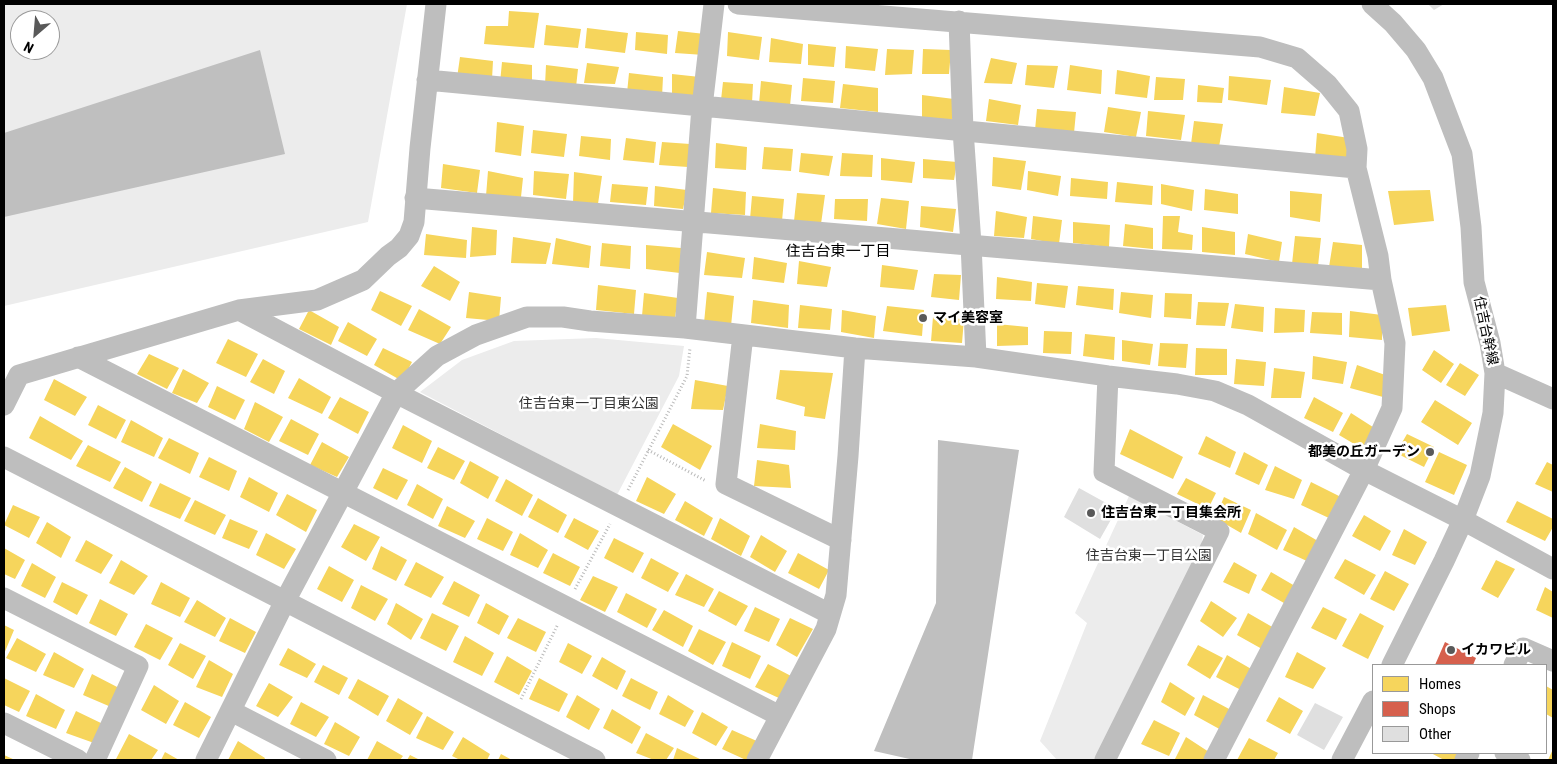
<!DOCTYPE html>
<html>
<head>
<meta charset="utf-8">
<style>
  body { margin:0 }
  #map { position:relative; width:1557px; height:764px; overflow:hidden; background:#fff; font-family:"Roboto Condensed",sans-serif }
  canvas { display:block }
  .frame { position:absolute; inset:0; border:5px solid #000; pointer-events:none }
  .legend { position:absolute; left:1372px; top:664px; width:175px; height:90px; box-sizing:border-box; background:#fff; border:1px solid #999; margin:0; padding:6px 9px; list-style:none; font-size:15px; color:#000 }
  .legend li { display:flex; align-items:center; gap:10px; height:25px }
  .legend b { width:25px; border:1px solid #999 }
  .north { position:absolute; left:10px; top:10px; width:50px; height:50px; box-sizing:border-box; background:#fff; border:1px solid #999; border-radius:50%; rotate:207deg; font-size:14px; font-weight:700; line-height:20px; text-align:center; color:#000 }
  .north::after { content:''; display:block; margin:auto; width:18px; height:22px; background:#595959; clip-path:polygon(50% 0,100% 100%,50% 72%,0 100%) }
</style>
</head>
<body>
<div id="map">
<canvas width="1557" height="764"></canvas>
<div class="frame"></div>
<ul class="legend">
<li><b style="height:14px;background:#f6d55c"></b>Homes</li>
<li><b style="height:14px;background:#d6604d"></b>Shops</li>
<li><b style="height:14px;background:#dfdfdf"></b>Other</li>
</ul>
<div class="north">N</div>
</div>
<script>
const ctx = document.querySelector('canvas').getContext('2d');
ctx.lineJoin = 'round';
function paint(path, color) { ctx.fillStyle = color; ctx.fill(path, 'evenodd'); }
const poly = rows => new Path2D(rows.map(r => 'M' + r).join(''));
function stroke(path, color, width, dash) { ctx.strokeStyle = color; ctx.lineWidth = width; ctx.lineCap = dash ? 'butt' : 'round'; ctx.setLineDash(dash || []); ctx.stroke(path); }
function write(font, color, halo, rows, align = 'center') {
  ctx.font = font + ' "Roboto Condensed","Noto Sans JP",sans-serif'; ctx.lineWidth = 5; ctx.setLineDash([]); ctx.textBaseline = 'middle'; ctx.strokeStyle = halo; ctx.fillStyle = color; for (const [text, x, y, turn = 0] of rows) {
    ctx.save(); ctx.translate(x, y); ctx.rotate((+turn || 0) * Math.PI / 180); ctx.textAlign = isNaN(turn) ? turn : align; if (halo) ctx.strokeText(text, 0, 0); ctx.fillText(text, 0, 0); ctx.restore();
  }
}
paint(poly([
  [4,4,407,4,368,222,4,306],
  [20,20,50,20,50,50,20,50],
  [596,338,684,346,679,376,617,495,420,392,462,360,514,341],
  [1129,496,1203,535,1201,548,1094,760,1057,760,1040,741,1087,623,1075,613]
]), '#ececec');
paint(poly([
  [260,50,285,154,4,217,4,133],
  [938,440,1019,450,972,760,914,760,874,751,936,603]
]), '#bfbfbf');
paint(poly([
  [509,11,539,13,534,48,484,44,486,26,508,26],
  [546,25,581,29,578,48,544,45],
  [587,28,628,33,625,53,585,48],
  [678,31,705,34,704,55,675,53],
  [636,32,668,35,667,54,635,50],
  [728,32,762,37,759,60,727,56],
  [771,38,803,44,801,64,769,62],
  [808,44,836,47,834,67,808,65],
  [846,46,878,49,875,71,845,68],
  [887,49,914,50,912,74,885,75],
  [923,49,951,50,949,74,922,74],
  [460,57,493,61,492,79,457,78],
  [991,58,1017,63,1012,84,984,83],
  [502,62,532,65,532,83,500,83],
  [587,63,619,67,615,84,584,83],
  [546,65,578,69,576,87,545,85],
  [1027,65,1058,66,1054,88,1025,85],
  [1070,65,1102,70,1101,94,1067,90],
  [1117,70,1150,76,1147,98,1115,94],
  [629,73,663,77,662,97,627,93],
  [672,74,700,77,697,101,672,97],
  [1229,76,1271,80,1267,105,1228,100],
  [1156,77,1185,79,1183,100,1154,100],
  [803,78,835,81,833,103,801,101],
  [761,81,792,85,790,106,759,104],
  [723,82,753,84,752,103,721,100],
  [843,84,878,88,878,112,840,108],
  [1198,85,1224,88,1222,103,1197,102],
  [1284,87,1320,93,1315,116,1281,113],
  [922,95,954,99,952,120,922,120],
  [989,99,1021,105,1018,125,986,121],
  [1108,107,1141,112,1136,137,1104,132],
  [1037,109,1076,112,1074,133,1035,130],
  [1148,111,1185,115,1181,140,1146,136],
  [1194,121,1223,124,1219,147,1191,144],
  [497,122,524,126,521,156,495,152],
  [533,130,567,134,564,157,531,153],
  [1317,133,1349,138,1347,159,1315,158],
  [581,136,611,139,610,160,579,156],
  [626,138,656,142,654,163,623,160],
  [662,142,690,144,688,167,659,165],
  [716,143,747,147,746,170,715,168],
  [764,147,793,149,791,171,762,169],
  [801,153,833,156,829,176,799,172],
  [842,153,873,155,872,177,840,176],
  [993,157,1026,161,1021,190,992,186],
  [881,158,915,162,912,183,881,180],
  [923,159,957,162,954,180,923,178],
  [443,164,480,170,477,193,441,188],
  [488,171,523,178,521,197,486,196],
  [534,171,569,174,566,199,533,195],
  [1028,171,1061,176,1058,196,1027,190],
  [574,172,602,176,598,204,573,203],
  [1071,178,1108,182,1107,199,1070,196],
  [1117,182,1153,186,1152,205,1115,202],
  [612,184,648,187,646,205,610,202],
  [1161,184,1194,190,1192,211,1161,204],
  [655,186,687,190,683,209,654,206],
  [713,188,746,192,745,215,711,213],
  [1205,189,1238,194,1238,214,1204,210],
  [1430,190,1434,221,1394,225,1388,191],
  [1290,191,1322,194,1320,222,1290,217],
  [797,193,825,195,821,224,794,221],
  [752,196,784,199,782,221,750,219],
  [881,198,909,201,906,229,877,224],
  [835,199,868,199,867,221,834,219],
  [921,206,956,209,953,232,920,227],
  [996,211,1027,217,1024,238,994,236],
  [1033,216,1062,220,1059,244,1031,239],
  [1163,216,1180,216,1178,232,1193,235,1192,250,1162,249],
  [1073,222,1110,225,1109,247,1073,243],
  [1125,224,1153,228,1153,249,1123,246],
  [472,227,497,230,496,255,470,257],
  [1202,227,1235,232,1235,255,1202,252],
  [426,234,467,240,466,258,424,255],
  [1248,234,1282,242,1279,262,1245,254],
  [1295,236,1321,238,1318,266,1292,264],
  [513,237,551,243,546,264,511,263],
  [556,238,591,246,589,268,552,264],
  [1333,242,1362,245,1362,268,1329,267],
  [602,243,631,246,630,269,600,266],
  [646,245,681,248,680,273,646,269],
  [707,252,745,258,742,278,704,275],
  [754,257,787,263,784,283,752,279],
  [799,261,831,267,827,287,797,284],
  [882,265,918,270,914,290,880,287],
  [434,266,460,282,450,301,421,286],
  [934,274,961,275,959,300,931,297],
  [997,277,1032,282,1031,301,996,299],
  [1037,283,1068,286,1065,308,1035,304],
  [598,285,636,290,634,314,596,310],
  [1078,286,1114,289,1113,310,1076,305],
  [380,291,412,306,401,326,371,310],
  [469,292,501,297,499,321,466,318],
  [707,292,734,296,731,326,704,323],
  [1121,292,1153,295,1151,318,1119,313],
  [644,293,678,298,675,318,642,316],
  [1165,293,1192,294,1191,319,1164,317],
  [753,300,789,305,788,328,751,323],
  [1198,302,1229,303,1225,326,1196,325],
  [1235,304,1264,307,1263,332,1231,328],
  [800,305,832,309,830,330,798,328],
  [1446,305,1450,331,1412,336,1408,308],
  [887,306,924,310,922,336,883,331],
  [1275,308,1305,310,1304,332,1274,333],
  [419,309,451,327,440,344,408,330],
  [309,310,339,327,331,345,299,329],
  [842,310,876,316,874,338,841,332],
  [1350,311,1382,315,1382,340,1349,337],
  [1312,312,1342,313,1342,335,1310,333],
  [933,317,964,319,962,343,931,341],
  [348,322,377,339,367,356,338,341],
  [997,324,1028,327,1028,345,997,346],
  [1044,331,1072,332,1071,354,1043,353],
  [1085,334,1115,337,1114,360,1083,356],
  [228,339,258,354,246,377,216,363],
  [1122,340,1153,344,1150,365,1122,361],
  [1160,343,1188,344,1186,368,1158,366],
  [383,348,412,362,402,381,374,365],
  [1196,348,1227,349,1227,375,1195,375],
  [1434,350,1454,364,1441,383,1422,370],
  [149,354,179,368,167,389,137,374],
  [1313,356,1347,362,1343,384,1312,379],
  [263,359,285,371,274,394,250,382],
  [1236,359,1266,362,1264,386,1234,384],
  [1460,363,1479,375,1465,396,1446,385],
  [1357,365,1388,376,1383,397,1350,388],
  [1274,368,1305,372,1301,398,1271,398],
  [183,369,209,383,197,403,172,393],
  [780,370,833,373,825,419,804,416,805,407,776,399],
  [299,378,331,397,322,414,288,398],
  [54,379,87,397,75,416,44,400],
  [695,380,728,386,723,410,691,409],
  [217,386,245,400,235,420,208,407],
  [340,397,369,412,358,434,328,418],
  [1314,397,1343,413,1333,432,1304,418],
  [1435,400,1472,423,1458,445,1421,422],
  [255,402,283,417,269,442,244,429],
  [98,405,126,420,116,439,88,425],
  [1351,413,1376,429,1366,451,1339,435],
  [40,416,83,441,71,460,29,438],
  [291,419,319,434,308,455,279,441],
  [131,420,163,438,154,457,121,442],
  [673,424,712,446,700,470,661,447],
  [760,424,796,431,795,450,757,448],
  [403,425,432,441,422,463,392,448],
  [1130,429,1183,457,1173,479,1120,454],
  [1407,434,1434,447,1424,467,1396,453],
  [1206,436,1236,452,1230,468,1198,454],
  [169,438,199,453,190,474,158,458],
  [322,442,349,457,337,477,310,465],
  [88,445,121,462,110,482,76,466],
  [438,447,465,461,454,480,427,468],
  [1244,452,1268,465,1259,485,1235,474],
  [1439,452,1467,465,1454,495,1425,482],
  [209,457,237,471,229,491,199,477],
  [757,460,789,465,791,488,754,486],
  [470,461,499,477,488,499,460,483],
  [1547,462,1553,465,1553,492,1535,484],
  [1275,466,1302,480,1294,499,1265,490],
  [125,467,152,482,142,502,113,488],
  [383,468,408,480,397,500,373,488],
  [249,477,278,493,269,512,240,497],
  [647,477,676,494,664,514,636,501],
  [1186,478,1216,493,1208,509,1177,494],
  [506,479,533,495,522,516,495,501],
  [1311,482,1341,497,1331,519,1301,505],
  [160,483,191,498,180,519,149,506],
  [417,484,443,499,433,519,407,505],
  [287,494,317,510,306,532,276,515],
  [1224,497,1251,510,1241,533,1215,518],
  [538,498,567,515,558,533,528,517],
  [195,500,226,515,215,535,184,521],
  [685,501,713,518,704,536,675,520],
  [1517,501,1553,519,1553,527,1545,541,1506,522],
  [13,505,40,517,29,538,4,525],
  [447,506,475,521,465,538,438,526],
  [1256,513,1287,530,1277,550,1248,534],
  [1364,515,1391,531,1380,551,1352,536],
  [487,518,513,532,503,551,477,539],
  [574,518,599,531,588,550,564,537],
  [720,518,750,536,741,556,711,539],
  [230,519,258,531,249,549,222,538],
  [47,522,71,537,61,558,36,543],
  [354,524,380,537,366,561,341,547],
  [1294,527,1318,541,1309,562,1283,550],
  [1404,529,1427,542,1415,565,1392,555],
  [266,533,296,549,284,569,256,555],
  [520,533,548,550,538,568,510,555],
  [761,535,787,551,775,572,750,557],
  [614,538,644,553,633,573,604,558],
  [86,540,113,555,101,574,75,561],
  [381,546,407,560,396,581,372,569],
  [4,548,25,560,15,579,4,574],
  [553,553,580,567,570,586,543,573],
  [798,553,829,570,819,589,788,573],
  [651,558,679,573,668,592,641,578],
  [1345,559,1376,575,1364,595,1334,578],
  [121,560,148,576,134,595,109,583],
  [1496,560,1515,569,1498,598,1481,589],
  [416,562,444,577,431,598,404,585],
  [1234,562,1257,575,1249,594,1223,582],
  [32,563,56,577,45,598,21,586],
  [329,566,354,580,342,602,317,589],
  [1385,571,1409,584,1394,611,1370,599],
  [1271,572,1295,586,1284,603,1261,590],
  [686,574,714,589,704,607,675,595],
  [593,576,618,587,605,612,580,600],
  [454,581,480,595,469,617,442,604],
  [62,582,88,595,77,615,53,602],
  [161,582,190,598,180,617,151,604],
  [361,585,388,599,375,621,351,608],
  [1545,587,1553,592,1553,618,1536,610],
  [719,591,748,606,736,626,708,611],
  [626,593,657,609,647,628,617,612],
  [100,599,128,614,116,636,89,623],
  [197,600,226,618,215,637,184,622],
  [1211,601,1237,618,1223,637,1200,621],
  [396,603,423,619,411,640,387,624],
  [486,603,509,616,499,635,477,623],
  [755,607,780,619,769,642,744,631],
  [1323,607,1347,619,1336,640,1311,628],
  [664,610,693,626,683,647,652,630],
  [432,613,459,626,446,651,420,638],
  [1248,613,1274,628,1262,649,1237,635],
  [1360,613,1384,626,1368,659,1342,646],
  [230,618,256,632,245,653,219,641],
  [518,618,546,632,536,652,507,638],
  [790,618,813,629,797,657,776,645],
  [146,624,173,638,160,660,134,647],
  [4,625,14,630,4,654],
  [699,629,726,642,713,665,688,651],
  [465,636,494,653,482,676,453,662],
  [17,638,46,654,36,672,6,658],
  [732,642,761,656,750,679,722,666],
  [180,643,206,656,193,679,168,665],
  [568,643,592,656,582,674,559,662],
  [1198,645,1223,658,1210,679,1187,665],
  [288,648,316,664,307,678,279,665],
  [54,652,84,669,74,688,43,675],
  [1297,652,1326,668,1313,689,1285,677],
  [1227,655,1253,670,1241,690,1216,677],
  [507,656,532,671,519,695,494,682],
  [602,657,626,671,617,690,592,676],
  [209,660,233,674,222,697,196,687],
  [768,664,793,677,781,699,755,687],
  [323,665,348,678,339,695,314,682],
  [92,674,121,689,111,707,83,695],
  [4,678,30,691,19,712,4,705],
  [539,678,568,694,559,712,529,699],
  [631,678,658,692,650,710,622,696],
  [358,679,389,696,378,716,348,698],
  [1170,682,1195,698,1185,716,1161,702],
  [269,683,293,697,278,717,256,706],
  [154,685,179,701,166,724,141,710],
  [1546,686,1553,690,1553,718,1546,714],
  [36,694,65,710,56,729,26,716],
  [577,695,600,709,589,730,566,717],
  [668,695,694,711,685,727,659,714],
  [1203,695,1231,710,1223,731,1194,715],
  [1279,697,1303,711,1290,734,1266,721],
  [398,698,423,713,410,735,386,721],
  [185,702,211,717,199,738,173,725],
  [301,702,329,717,316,737,290,724],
  [612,709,641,727,632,744,603,728],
  [76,711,103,724,94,743,66,733],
  [702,712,728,727,716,746,692,733],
  [427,716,454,732,443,750,416,738],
  [1154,720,1180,733,1169,756,1141,744],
  [335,722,360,737,349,756,324,744],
  [732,730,759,742,751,760,746,760,722,749],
  [646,733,674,748,666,760,654,760,636,753],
  [129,734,158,750,151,760,116,759],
  [463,737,490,754,487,760,460,760,452,756],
  [1186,737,1209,752,1205,760,1178,760,1175,759],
  [1249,738,1278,753,1274,760,1237,760],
  [238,741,265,758,264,760,228,760],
  [377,741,403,756,400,760,367,760],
  [677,748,702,760,673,760],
  [1553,749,1553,760,1548,760],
  [165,752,179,760,161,760],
  [1431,753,1463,753,1459,760,1444,760],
  [501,754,512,760,498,760],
  [4,755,15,760,4,760],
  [410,755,420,760,407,760]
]), '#f6d55c');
paint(poly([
  [1445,642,1476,658,1473,665,1435,665]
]), '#d6604d');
paint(poly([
  [1428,4,1444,4,1434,10],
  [1079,488,1117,509,1100,539,1064,517],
  [1315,703,1343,717,1324,750,1297,735]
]), '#dfdfdf');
stroke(poly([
  [648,450,706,481],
  [628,490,687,376,690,348],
  [575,589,610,524],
  [521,699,558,624]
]), '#b9b9b9', 3, [1, 2.5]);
stroke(poly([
  [738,4,1260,47,1297,58,1328,85,1349,111,1357,149,1356,168,1378,256,1381,280,1395,343,1392,408,1364,470,1214,760],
  [1372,4,1393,23,1416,50,1433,78,1462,154,1471,227,1474,282,1490,343,1495,373,1493,413,1480,476,1463,520,1444,561,1392,665],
  [959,21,963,130,971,244,976,357],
  [427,80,1356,168],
  [415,198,1381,280],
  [239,310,396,393,830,614],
  [685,328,702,107,714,4],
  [743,335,726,484,841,540],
  [78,357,780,716],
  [1495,373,1553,399],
  [4,405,19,375,239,310,317,300,363,280,388,256,399,248,409,236,414,222,420,148,436,4],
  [4,457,595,760],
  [4,598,138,666,95,760],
  [1514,665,1523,648,1553,661],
  [231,711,326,760],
  [4,723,78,760],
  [1505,753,1520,760],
  [206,760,285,601,396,393,437,356,476,335,527,317,563,317,590,321,685,328,855,348,976,357,1108,376,1177,384,1215,391,1248,405,1364,470,1463,520,1553,569],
  [757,760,826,629,836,595,848,456,855,348],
  [1105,760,1219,531,1104,472,1108,376],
  [1342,760,1373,701],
  [1465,760,1469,753]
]), '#bebebe', 21);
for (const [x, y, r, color] of [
  [923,318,5,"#595959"],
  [1430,452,5,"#595959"],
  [1091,513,5,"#595959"],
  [1451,650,5,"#595959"]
]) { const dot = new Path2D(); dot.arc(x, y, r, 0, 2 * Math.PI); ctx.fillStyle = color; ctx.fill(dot); stroke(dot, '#fff', 2); }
write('bold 14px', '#000', '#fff', [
  ["マイ美容室",933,318],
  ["都美の丘ガーデン",1420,452,"right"],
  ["住吉台東一丁目集会所",1101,513],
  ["イカワビル",1461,650]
], 'left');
write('14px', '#000', '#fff', [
  ["住吉台幹線",1485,331,78]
]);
write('14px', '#333', '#fff', [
  ["住吉台東一丁目東公園",589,404],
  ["住吉台東一丁目公園",1149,556]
]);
write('15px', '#000', '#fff', [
  ["住吉台東一丁目",838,252]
]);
</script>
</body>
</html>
